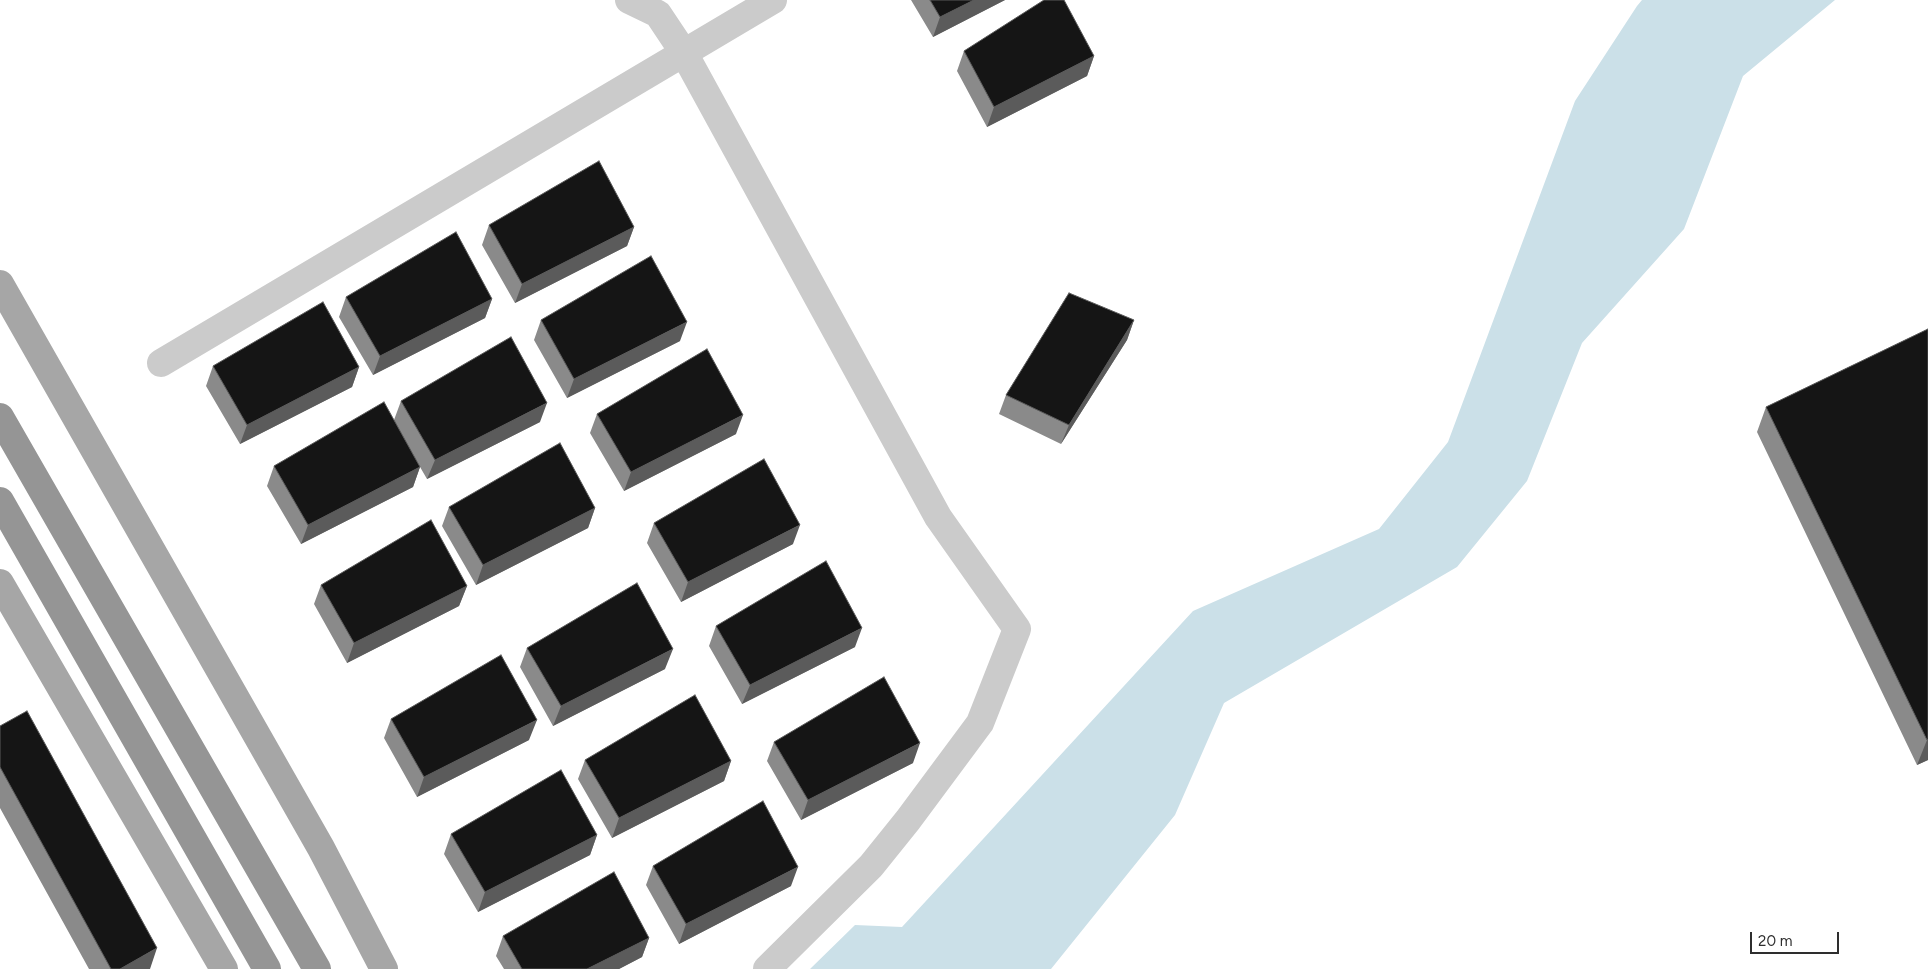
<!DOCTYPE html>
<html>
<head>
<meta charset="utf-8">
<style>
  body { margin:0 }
  #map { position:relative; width:1928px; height:969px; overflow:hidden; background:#fff; font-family:Figtree,sans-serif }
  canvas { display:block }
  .scale { position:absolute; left:1750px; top:932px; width:89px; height:22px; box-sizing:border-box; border:2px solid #2e2e2e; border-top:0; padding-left:6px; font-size:15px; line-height:18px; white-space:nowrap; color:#2e2e2e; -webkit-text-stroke:4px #fff; paint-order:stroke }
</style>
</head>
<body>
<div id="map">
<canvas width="1928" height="969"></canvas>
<div class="scale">20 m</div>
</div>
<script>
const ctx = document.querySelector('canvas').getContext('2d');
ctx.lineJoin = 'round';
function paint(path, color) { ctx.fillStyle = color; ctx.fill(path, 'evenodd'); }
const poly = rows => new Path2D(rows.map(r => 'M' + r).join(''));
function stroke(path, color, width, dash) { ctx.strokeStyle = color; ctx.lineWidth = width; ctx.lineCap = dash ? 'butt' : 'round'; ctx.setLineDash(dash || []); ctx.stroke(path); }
paint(poly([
  [1642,0,1835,0,1743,76,1684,229,1582,343,1527,481,1457,567,1224,703,1175,815,1051,969,810,969,855,925,902,927,1193,611,1379,529,1448,442,1575,101,1637,6]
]), '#cbe0e8');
stroke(poly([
  [629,0,658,14,684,53,938,517,1017,629,980,723,908,820,871,866,767,969],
  [161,363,773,0]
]), '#cbcbcb', 28);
stroke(poly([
  [0,284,321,848,384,969],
  [0,583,224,969]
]), '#a6a6a6', 28);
stroke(poly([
  [0,417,317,969],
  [0,501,267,969]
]), '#959595', 28);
paint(poly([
  [911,0,1005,0,933,37],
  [964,51,1094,56,1087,76,987,127,957,71],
  [489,225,634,227,627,246,515,303,482,245],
  [346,297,492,299,485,318,373,375,339,317],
  [541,320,680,341,567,398,534,340],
  [1134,320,1127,340,1061,444,999,414,1006,395],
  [1928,329,1928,760,1917,765,1757,432,1766,407],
  [213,366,359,367,352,387,240,444,206,386],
  [401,401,540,422,427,479,405,441,420,467,413,487,301,544,267,486,274,466,394,420],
  [597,414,736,434,624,491,590,433],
  [449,507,595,508,588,528,476,585,442,526],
  [654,523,793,544,681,602,647,543],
  [321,585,467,586,459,606,347,663,314,604],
  [716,626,855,647,742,704,709,646],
  [527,648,665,669,553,726,520,667],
  [391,719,529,740,417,797,384,738],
  [0,726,150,969,89,969,0,808],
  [774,742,913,763,801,820,767,761],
  [585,760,731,761,724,781,612,838,578,779],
  [451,834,597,835,590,855,478,912,444,854],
  [653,866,791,886,679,944,646,885],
  [503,936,649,938,642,957,619,969,504,969,496,956]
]), '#8a8a8a');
paint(poly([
  [974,0,1005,0,933,37,940,17],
  [1094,56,1087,76,987,127,994,107],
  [634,227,627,246,515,303,522,284],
  [492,299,485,318,373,375,380,356],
  [1134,320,1127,340,1061,444,1069,425],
  [687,322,680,341,567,398,574,379],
  [359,367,352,387,240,444,247,425],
  [547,403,540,422,427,479,435,460],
  [743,415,736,434,624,491,631,472],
  [420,467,413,487,301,544,308,525],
  [595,508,588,528,476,585,483,565],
  [800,525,793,544,681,602,688,582],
  [467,586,459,606,347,663,354,643],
  [862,628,855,647,742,704,750,685],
  [673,649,665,669,553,726,561,706],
  [537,720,529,740,417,797,424,777],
  [1928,739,1928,760,1917,765,1927,740],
  [920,743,913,763,801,820,808,800],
  [731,761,724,781,612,838,619,818],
  [597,835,590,855,478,912,485,892],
  [798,867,791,886,679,944,686,924],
  [649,938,642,957,619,969,587,969],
  [157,948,150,969,120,969]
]), '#5b5b5b');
const building = poly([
  [930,0,974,0,940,17,930,0],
  [1044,0,1064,0,1094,56,994,107,964,51,1044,0],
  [599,161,634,227,522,284,489,225,599,161],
  [456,232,492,299,380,356,346,297,456,232],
  [651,256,687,322,574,379,541,320,651,256],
  [1069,293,1134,320,1069,425,1006,395,1069,293],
  [323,302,359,367,247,425,213,366,323,302],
  [1928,329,1928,739,1927,740,1766,407,1928,329],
  [511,337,547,403,435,460,401,401,511,337],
  [707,349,743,415,631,472,597,414,707,349],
  [384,402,420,467,308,525,274,466,384,402],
  [560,443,595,508,483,565,449,507,560,443],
  [764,459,800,525,688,582,654,523,764,459],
  [431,520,467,586,354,643,321,585,431,520],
  [826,561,862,628,750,685,716,626,826,561],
  [637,583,673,649,561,706,527,648,637,583],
  [501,655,537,720,424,777,391,719,501,655],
  [884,677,920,743,808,800,774,742,884,677],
  [695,695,731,761,619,818,585,760,695,695],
  [27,711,157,948,120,969,111,969,0,767,0,726,27,711],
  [561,770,597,835,485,892,451,834,561,770],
  [763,801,798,867,686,924,653,866,763,801],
  [614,872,649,938,587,969,522,969,503,936,614,872]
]);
paint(building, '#151515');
stroke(building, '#5b5b5b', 1);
</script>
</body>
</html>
